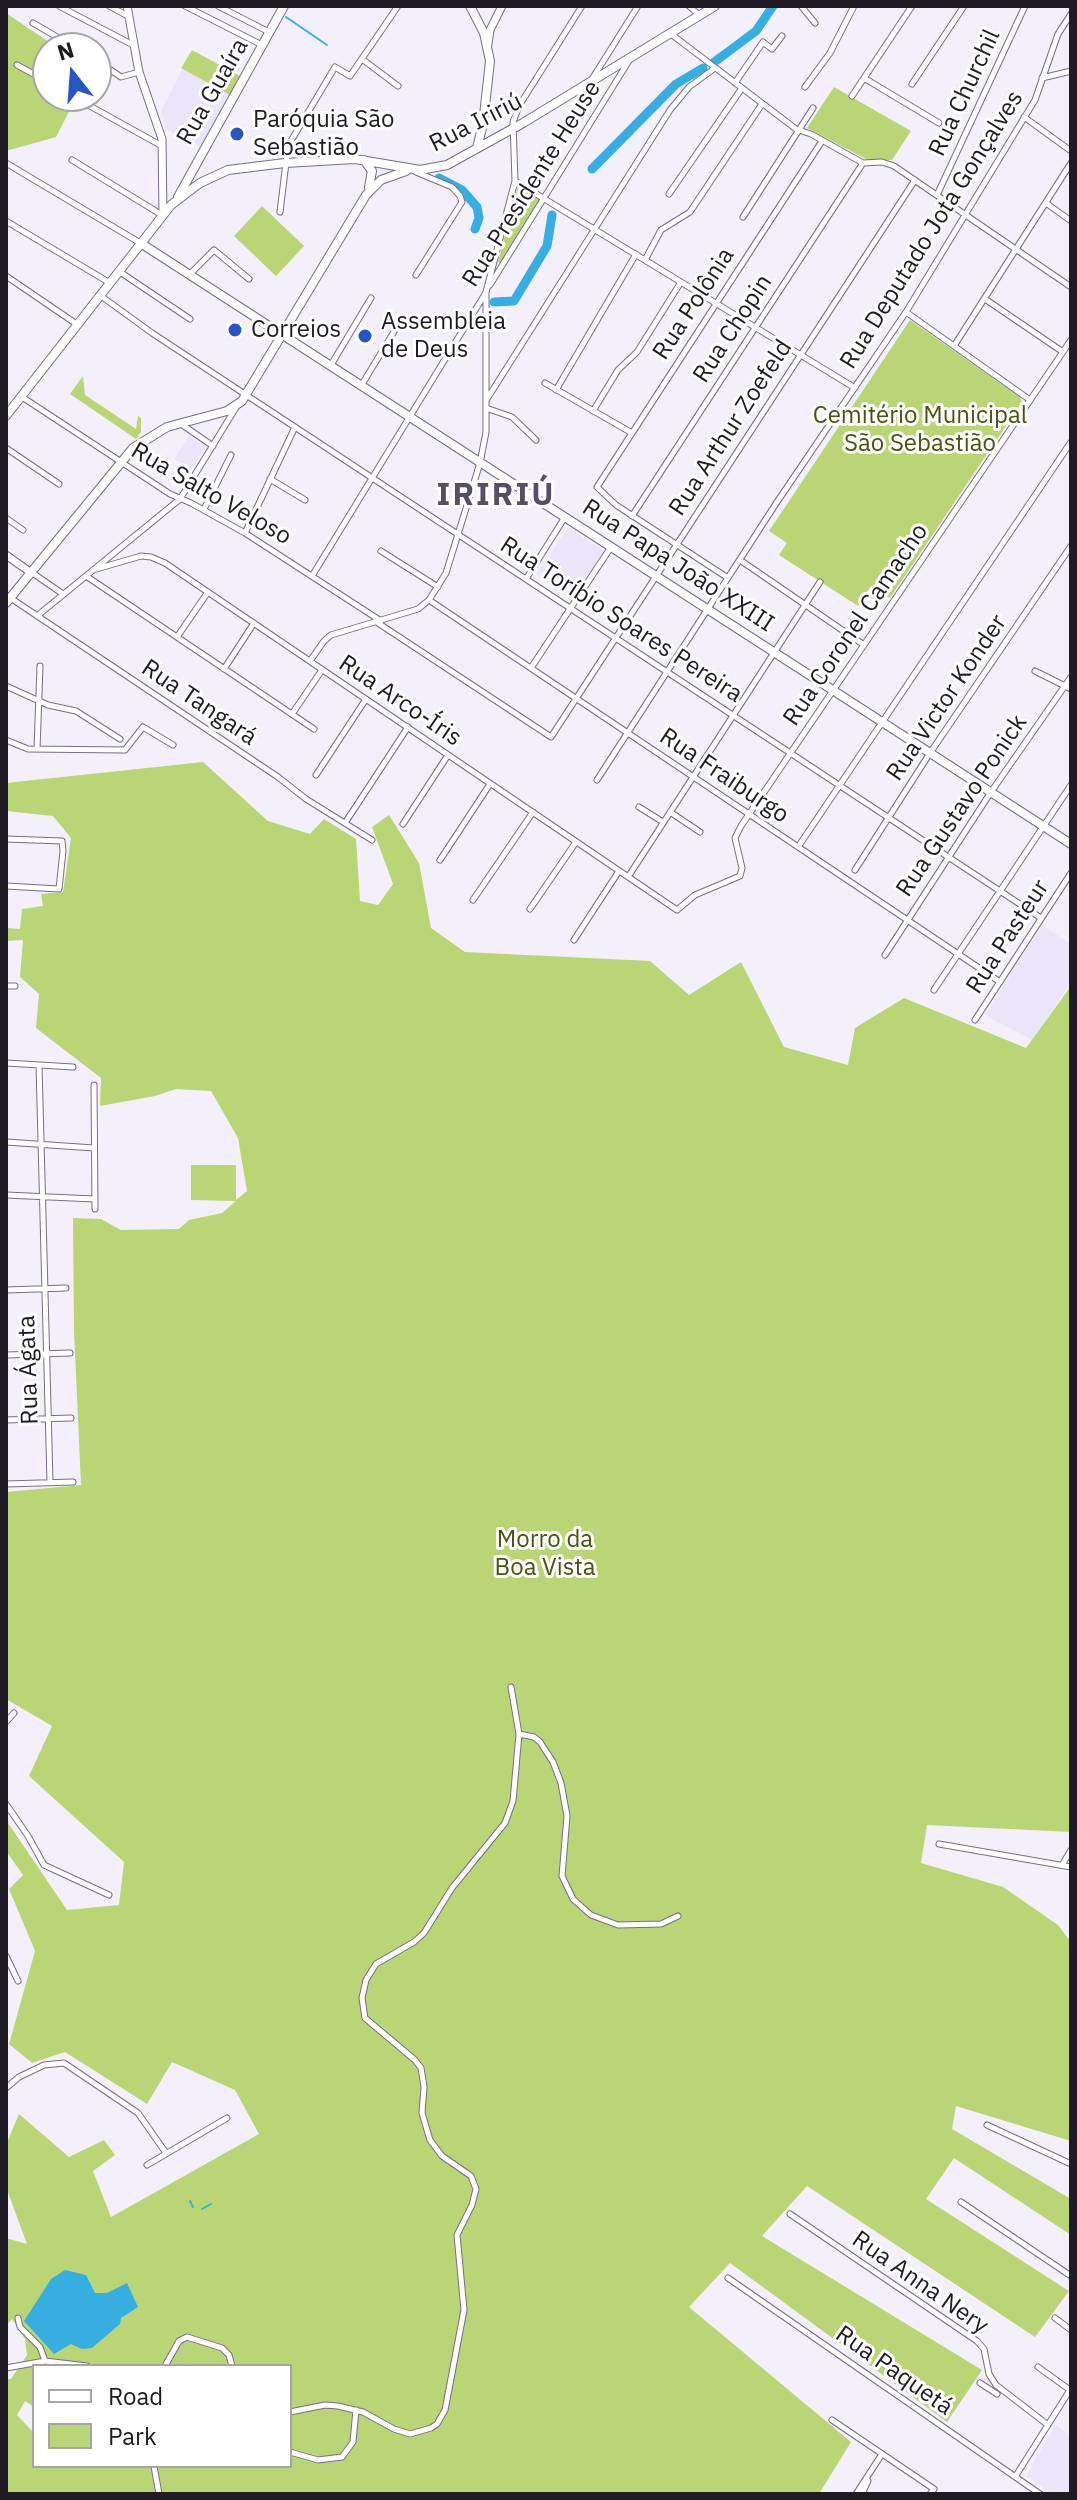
<!DOCTYPE html>
<html>
<head>
<meta charset="utf-8">
<style>
  body { margin:0 }
  #map { position:relative; width:1077px; height:2500px; overflow:hidden; background:#f3f0fc; font-family:"IBM Plex Sans",sans-serif }
  canvas { display:block }
  .frame { position:absolute; inset:0; border:8px solid #1e1b25; pointer-events:none }
  .legend { position:absolute; left:32px; top:2364px; width:260px; height:104px; box-sizing:border-box; background:#fff; border:2px solid #a5a4a8; margin:0; padding:10px 14px; list-style:none; font-size:24px; color:#1e1b25 }
  .legend li { display:flex; align-items:center; gap:16px; height:40px }
  .legend b { width:40px; border:2px solid #a5a4a8 }
  .north { position:absolute; left:32px; top:32px; width:80px; height:80px; box-sizing:border-box; background:#fff; border:2px solid #a5a4a8; border-radius:50%; rotate:343deg; font-size:22px; font-weight:700; line-height:32px; text-align:center; color:#1e1b25 }
  .north::after { content:''; display:block; margin:auto; width:28px; height:36px; background:#2755c3; clip-path:polygon(50% 0,100% 100%,50% 72%,0 100%) }
</style>
</head>
<body>
<div id="map">
<canvas width="1077" height="2500"></canvas>
<div class="frame"></div>
<ul class="legend">
<li><b style="height:10px;background:#fff"></b>Road</li>
<li><b style="height:22px;background:#bad576"></b>Park</li>
</ul>
<div class="north">N</div>
</div>
<script>
const ctx = document.querySelector('canvas').getContext('2d');
ctx.lineJoin = 'round';
function paint(path, color) { ctx.fillStyle = color; ctx.fill(path, 'evenodd'); }
const poly = rows => new Path2D(rows.map(r => 'M' + r).join(''));
function stroke(path, color, width, dash) { ctx.strokeStyle = color; ctx.lineWidth = width; ctx.lineCap = dash ? 'butt' : 'round'; ctx.setLineDash(dash || []); ctx.stroke(path); }
function write(font, color, halo, rows, align = 'center') {
  ctx.font = font + ' "IBM Plex Sans",sans-serif'; ctx.lineWidth = 6; ctx.setLineDash([]); ctx.textBaseline = 'middle'; ctx.strokeStyle = halo; ctx.fillStyle = color; for (const [text, x, y, turn = 0] of rows) {
    ctx.save(); ctx.translate(x, y); ctx.rotate((+turn || 0) * Math.PI / 180); ctx.textAlign = isNaN(turn) ? turn : align; if (halo) ctx.strokeText(text, 0, 0); ctx.fillText(text, 0, 0); ctx.restore();
  }
}
paint(poly([
  [192,50,240,76,200,147,166,129,161,111],
  [189,436,206,447,191,470,174,459],
  [568,528,604,551,572,599,536,575],
  [1042,925,1071,944,1071,982,1032,1040,985,1015],
  [1055,2425,1071,2435,1071,2494,1052,2494,1026,2476]
]), '#ebe5fa');
paint(poly([
  [6,13,49,42,53,48,48,48,48,96,77,96,56,137,6,151],
  [192,50,240,76,230,95,181,68],
  [834,87,911,131,892,160,868,160,807,128],
  [518,186,540,200,501,264,498,262],
  [262,206,304,246,276,276,234,236],
  [910,320,1020,397,1022,402,890,598,871,586,858,606,779,555,787,543,769,531],
  [83,376,85,395,136,429,138,416,141,418,141,432,136,439,70,394],
  [203,762,268,821,310,834,324,819,356,839,360,901,378,905,393,884,372,827,389,815,419,863,431,928,465,952,650,961,689,995,741,962,784,1047,848,1065,855,1028,904,998,1026,1048,1071,986,1071,1832,927,1825,921,1863,1003,1887,1058,1925,1071,1942,1071,2141,956,2106,952,2129,1071,2199,1071,2235,954,2158,926,2199,1069,2291,1035,2337,807,2186,762,2236,982,2370,947,2422,730,2263,689,2307,851,2442,819,2494,6,2494,6,2379,11,2379,27,2355,25,2339,12,2319,6,2326,6,2238,27,2244,6,2187,6,2145,19,2114,69,2157,104,2140,115,2155,93,2171,111,2217,259,2134,235,2090,172,2062,147,2104,65,2052,32,2063,9,2044,35,1951,9,1889,23,1875,6,1851,6,1820,67,1910,119,1905,124,1862,29,1776,52,1726,6,1699,6,1492,81,1485,74,1331,73,1218,101,1219,121,1230,179,1229,189,1220,222,1213,236,1201,191,1200,191,1165,236,1165,236,1200,247,1191,238,1138,211,1091,176,1089,155,1096,100,1106,101,1078,36,1028,39,994,20,977,23,940,6,941,6,928,20,929,22,909,43,906,41,894,63,892,71,838,53,816,6,811,6,783],
  [34,2366,290,2366,290,2466,34,2466,34,2433,17,2415,25,2401,34,2407]
]), '#bad576');
paint(poly([
  [65,2270,86,2275,95,2293,107,2293,127,2283,138,2307,121,2318,120,2324,92,2348,82,2349,71,2344,54,2354,24,2321,51,2279]
]), '#37aee1');
stroke(poly([
  [286,17,327,45],
  [190,2201,193,2207],
  [202,2209,211,2204],
  [6,2384,7,2384]
]), '#37aee1', 2);
stroke(poly([
  [713,63,756,31,773,6],
  [592,169,676,84,703,68],
  [439,178,462,190,477,207,479,218,475,229],
  [494,302,514,301,547,246,552,215]
]), '#37aee1', 9);
const street = poly([
  [59,6,133,45],
  [109,6,128,16],
  [185,6,262,45],
  [218,6,269,32],
  [689,6,699,15],
  [801,6,815,23],
  [33,23,76,48],
  [671,34,796,129,811,134,863,163,882,162,894,166,1071,287],
  [362,59,398,86],
  [96,60,121,77,139,72],
  [17,65,48,82],
  [864,78,939,123],
  [1042,78,1071,71],
  [592,79,638,6],
  [735,83,763,42,772,49,782,36],
  [912,84,964,6],
  [805,87,830,53,854,6],
  [72,96,162,146],
  [852,96,912,6],
  [1024,117,1071,151],
  [72,160,162,215],
  [6,163,142,244],
  [416,172,452,187,460,196,462,202,416,275],
  [515,181,855,388],
  [669,194,742,88],
  [937,195,1025,6],
  [1046,203,1071,221],
  [280,212,288,146,335,67,350,76,398,6],
  [743,217,813,108],
  [6,221,110,283],
  [645,260,661,230,690,212,762,104],
  [120,272,190,319],
  [190,274,214,250,249,279],
  [6,276,78,325],
  [490,285,630,59],
  [101,296,152,333,1041,918],
  [985,299,1063,352],
  [906,312,1030,400],
  [954,346,1071,163],
  [331,365,371,298],
  [545,383,632,433],
  [361,386,395,330],
  [556,390,636,254],
  [22,397,170,494,191,503,245,533,381,621],
  [487,399,670,110,689,87,715,68],
  [486,408,512,417,536,440],
  [593,411,618,370,637,352,681,282],
  [181,424,213,446],
  [6,448,59,484],
  [270,479,305,500],
  [204,509,231,455],
  [632,516,863,163],
  [6,518,23,530],
  [245,533,295,427],
  [381,551,438,587],
  [740,560,864,645],
  [93,570,141,556,151,557,165,563,677,910,695,895,740,876,742,868,735,838,741,826,1071,340],
  [31,572,63,594],
  [86,576,314,729],
  [312,576,485,294],
  [728,578,616,505,597,487,822,141],
  [526,579,565,517],
  [6,595,278,777,306,799,372,840],
  [429,600,1000,982],
  [37,616,180,499,237,406],
  [378,623,551,737,915,180],
  [177,637,208,592],
  [310,661,324,641,331,635,418,609,429,600,446,573,480,463,486,432,486,292,515,181,513,122,519,106,582,6],
  [531,668,611,547],
  [224,669,254,623],
  [1035,671,1071,689],
  [6,686,48,705,76,711,120,739],
  [292,714,322,670],
  [6,740,28,749,125,750,143,727,173,745],
  [37,749,40,666],
  [316,775,366,699],
  [597,780,777,502,906,312,1035,100,1058,34,1071,14],
  [639,807,663,822],
  [670,812,700,832],
  [345,823,408,727],
  [403,824,448,755],
  [6,839,62,841,63,851,59,889,6,886],
  [798,847,1071,442],
  [440,860,490,784],
  [855,870,930,753,1071,546],
  [628,877,820,582],
  [473,900,533,812],
  [530,909,576,842],
  [574,940,619,871],
  [885,955,991,792,1071,677],
  [6,986,15,986],
  [934,990,1071,785],
  [975,1020,1071,873],
  [6,1063,73,1067],
  [39,1065,50,1482],
  [94,1085,95,1209],
  [6,1142,94,1148],
  [6,1195,94,1199],
  [6,1290,66,1288],
  [6,1355,70,1353],
  [6,1420,71,1418],
  [6,1484,73,1482],
  [511,1687,519,1734],
  [6,1722,14,1713],
  [6,1804,28,1836,44,1865,109,1895],
  [939,1844,1071,1867],
  [1062,1865,1071,1850],
  [6,1956,18,1981],
  [6,2088,19,2077,44,2065,64,2063,138,2113,166,2153],
  [987,2125,1071,2164],
  [147,2165,227,2118],
  [961,2202,1071,2276],
  [790,2214,977,2341,984,2349,989,2374,996,2385,1048,2425],
  [728,2278,1040,2494],
  [18,2318,20,2327,40,2347,45,2361],
  [1055,2318,1071,2330],
  [165,2366,179,2341,187,2337,222,2348,229,2355,232,2366],
  [1038,2367,1070,2390],
  [6,2368,45,2361,87,2366],
  [980,2383,997,2394],
  [290,2412,325,2405,338,2406,363,2412,394,2429,410,2434,431,2428,437,2424,445,2410,464,2310,457,2235,472,2205,476,2189,471,2176,442,2156,430,2140,422,2113,424,2087,421,2068,415,2060,365,2018,362,1998,366,1980,376,1964,414,1942,424,1933,452,1888,505,1823,513,1801,519,1734,534,1737,540,1742,553,1762,561,1783,567,1816,562,1876,573,1899,591,1915,618,1925,661,1924,678,1916],
  [832,2420,934,2489,930,2494],
  [290,2452,318,2460,342,2457,353,2442,356,2410],
  [154,2466,159,2494],
  [1015,2477,1070,2390],
  [856,2494,882,2454],
  [862,2494,868,2481]
]);
const secondary = poly([
  [127,6,139,72,162,139,163,215],
  [488,44,490,30,502,6],
  [6,555,30,572]
]);
const primary = poly([
  [470,6,484,33,490,61,483,124,477,148],
  [364,160,372,171,369,187],
  [178,197,284,6],
  [142,244,1071,844],
  [6,416,171,205,200,183,228,170,285,163,355,159,420,170,447,165,523,123,715,6],
  [6,603,133,448,167,427,227,411,242,401,366,195,381,180,406,171]
]);
stroke(street, '#766e87', 7);
stroke(secondary, '#766e87', 9);
stroke(primary, '#766e87', 10);
stroke(street, '#fff', 5);
stroke(secondary, '#fff', 7);
stroke(primary, '#fff', 8);
for (const [x, y, r, color] of [
  [237,134,8,"#2755c3"],
  [235,330,8,"#2755c3"],
  [365,336,8,"#2755c3"]
]) { const dot = new Path2D(); dot.arc(x, y, r, 0, 2 * Math.PI); ctx.fillStyle = color; ctx.fill(dot); stroke(dot, '#fff', 3); }
write('24px', '#1e1b25', '#fff', [
  ["Rua Guaíra",213,92,-60],
  ["Rua Churchil",965,93,-65],
  ["Rua Iririú",476,123,-27],
  ["Rua Presidente Heuse",532,184,-58],
  ["Rua Deputado Jota Gonçalves",932,230,-58],
  ["Rua Polônia",694,304,-57],
  ["Rua Chopin",733,329,-57],
  ["Rua Arthur Zoefeld",731,428,-57],
  ["Rua Salto Veloso",211,494,30],
  ["Rua Papa João XXIII",678,566,33],
  ["Rua Toríbio Soares Pereira",621,620,33],
  ["Rua Coronel Camacho",856,625,-56],
  ["Rua Victor Konder",947,698,-56],
  ["Rua Arco-Íris",400,701,34],
  ["Rua Tangará",199,703,34],
  ["Rua Fraiburgo",724,776,34],
  ["Rua Gustavo Ponick",962,806,-56],
  ["Rua Pasteur",1008,937,-57],
  ["Rua Ágata",29,1370,-92],
  ["Rua Anna Nery",920,2283,35],
  ["Rua Paquetá",894,2371,35]
]);
write('24px', '#1e1b25', '#fff', [
  ["Paróquia São",253,120],
  ["Sebastião",253,148],
  ["Assembleia",381,322],
  ["de Deus",381,350],
  ["Correios",251,330]
], 'left');
write('24px', '#465611', '#fff', [
  ["Cemitério Municipal",920,416],
  ["São Sebastião",920,444],
  ["Morro da",545,1540],
  ["Boa Vista",545,1568]
]);
ctx.letterSpacing = '2px';
write('bold 32px', '#554e66', '#fff', [
  ["IRIRIÚ",496,496]
]);
ctx.letterSpacing = '0px';
</script>
</body>
</html>
